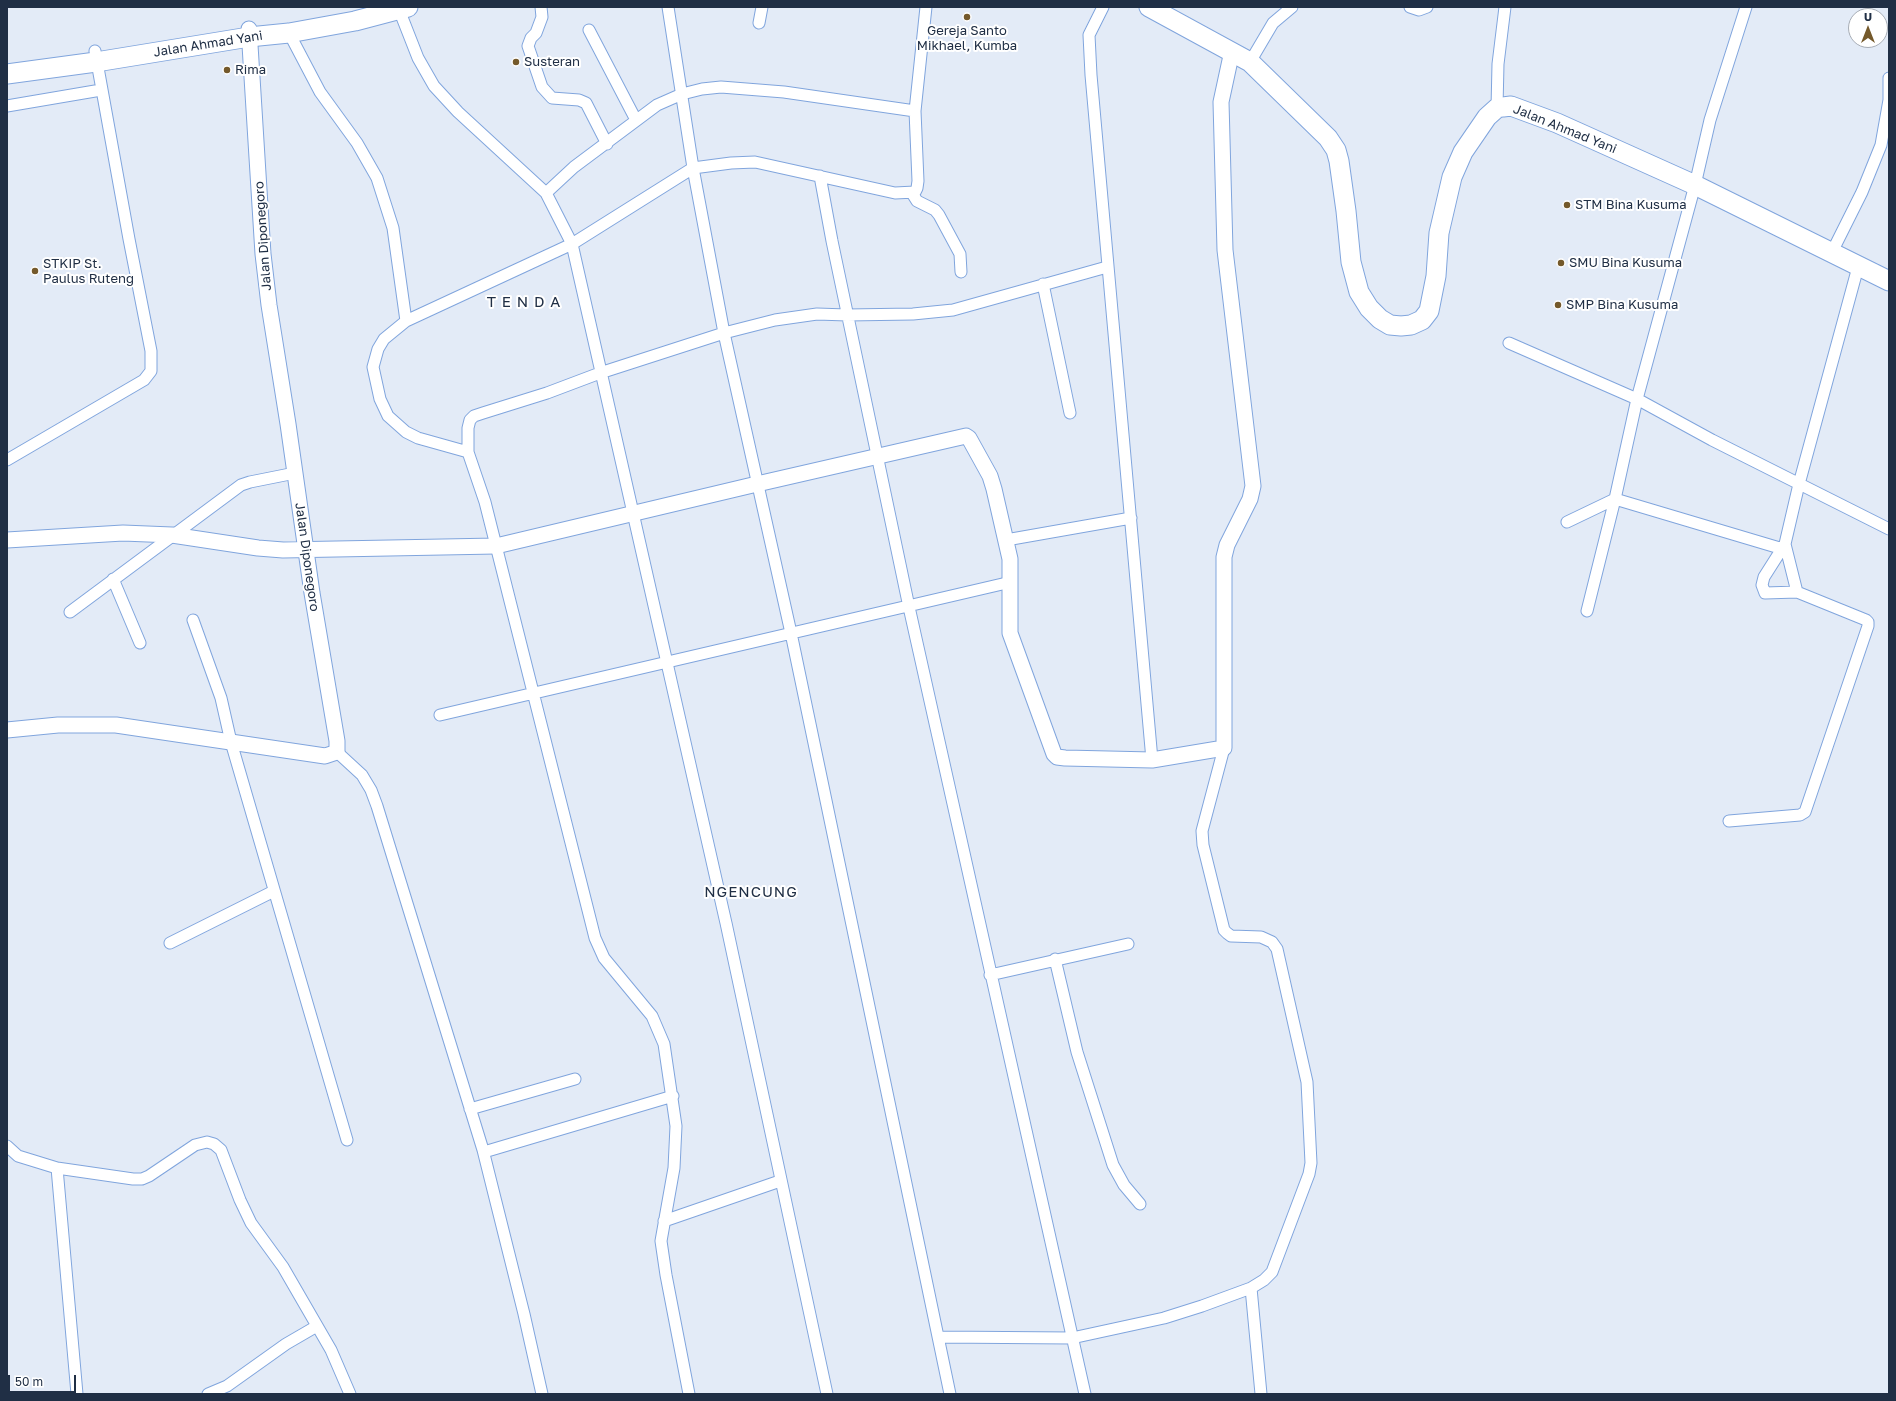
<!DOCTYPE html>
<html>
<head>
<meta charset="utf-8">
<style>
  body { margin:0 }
  #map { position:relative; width:1896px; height:1401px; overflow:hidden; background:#e3ebf7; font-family:"Golos Text",sans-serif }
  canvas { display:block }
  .frame { position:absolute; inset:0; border:8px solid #202f45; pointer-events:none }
  .north { position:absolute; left:1848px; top:8px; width:40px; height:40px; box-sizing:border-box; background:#fff; border:1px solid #a6acb5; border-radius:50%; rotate:0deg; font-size:11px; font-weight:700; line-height:16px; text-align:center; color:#202f45 }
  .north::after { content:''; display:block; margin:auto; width:14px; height:18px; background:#74592b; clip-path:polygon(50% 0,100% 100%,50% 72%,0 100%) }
  .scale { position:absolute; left:8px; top:1375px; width:68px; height:18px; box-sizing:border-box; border:2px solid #202f45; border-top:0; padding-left:5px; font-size:12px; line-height:14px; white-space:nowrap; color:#202f45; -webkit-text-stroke:3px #fff; paint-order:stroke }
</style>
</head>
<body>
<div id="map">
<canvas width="1896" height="1401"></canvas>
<div class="frame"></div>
<div class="north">U</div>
<div class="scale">50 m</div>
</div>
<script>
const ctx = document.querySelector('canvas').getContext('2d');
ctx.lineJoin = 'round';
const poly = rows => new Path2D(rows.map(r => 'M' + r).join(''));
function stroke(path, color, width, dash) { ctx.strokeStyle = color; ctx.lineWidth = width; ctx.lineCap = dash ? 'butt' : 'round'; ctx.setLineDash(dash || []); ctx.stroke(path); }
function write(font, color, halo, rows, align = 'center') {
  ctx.font = font + ' "Golos Text",sans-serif'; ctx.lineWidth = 4; ctx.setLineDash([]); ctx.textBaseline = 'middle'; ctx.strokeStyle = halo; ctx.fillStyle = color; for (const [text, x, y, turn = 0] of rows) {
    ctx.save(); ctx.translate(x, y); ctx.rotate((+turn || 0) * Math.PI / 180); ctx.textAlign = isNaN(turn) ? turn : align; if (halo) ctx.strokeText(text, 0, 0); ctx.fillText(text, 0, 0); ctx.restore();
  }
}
const street = poly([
  [398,7,418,58,434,86,458,112,546,193,572,244,406,321,384,339,378,349,373,367,380,399,388,416,406,432,418,438,468,452],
  [541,7,542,17,536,33,531,38,528,46,542,87,552,98,579,100,586,103,607,144],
  [668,7,693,168,724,333,791,633,950,1394],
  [1103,7,1089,35,1091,75,1152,760],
  [1410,7,1419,10,1427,7],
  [759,23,762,7],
  [589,30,636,120],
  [289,33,320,92,357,143,377,178,393,228,406,321],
  [1250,62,1273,23,1292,7],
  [7,106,101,90],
  [1497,108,1498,64,1505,7],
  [820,176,832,241,909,607,1085,1394],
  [546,193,574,167,657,105,682,94,702,89,721,87,784,92,915,111],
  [912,193,917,201,935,210,939,215,960,254,961,272],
  [1832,252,1862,192,1881,145,1889,100,1889,78],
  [1043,284,1070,413],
  [1509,343,1637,399,1712,440,1889,529],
  [7,460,144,380,151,371,151,351,129,239,95,51],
  [1567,522,1615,499,1783,549],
  [1006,540,1131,518],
  [1785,544,1764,577,1762,585,1765,593,1797,592,1785,544,1799,484,1858,267],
  [113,579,140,643],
  [1587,611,1615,499,1637,399,1695,185,1710,120,1746,7],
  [70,612,241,485,250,482,295,473],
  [193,620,221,698,231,742,347,1140],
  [440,715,1011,582],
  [337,752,362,775,371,790,377,806,483,1150,524,1314,542,1394],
  [1729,821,1800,815,1805,812,1868,626,1868,622,1866,620,1797,592],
  [170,943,274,891],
  [1055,959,1077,1052,1113,1165,1124,1185,1140,1204],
  [990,975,1128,944],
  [470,1109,575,1079],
  [7,1146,18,1156,57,1168,77,1394],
  [484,1152,673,1096],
  [57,1168,133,1179,142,1179,149,1176,195,1145,207,1142,214,1144,221,1150,240,1200,251,1223,283,1267,331,1350,350,1394],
  [664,1221,780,1181],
  [1251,1288,1261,1394],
  [938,1337,1072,1338,1164,1318,1202,1306,1251,1288,1264,1280,1272,1272,1309,1174,1311,1163,1307,1082,1277,949,1272,942,1261,937,1231,936,1227,933,1224,930,1203,845,1202,831,1224,748],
  [208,1394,227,1386,286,1344,317,1326],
  [689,1394,666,1275,661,1241,674,1168,676,1126,664,1044,652,1016,604,958,595,938,485,502,468,452,468,428,470,420,474,416,483,413,547,393,600,373,724,333,775,320,817,314,847,315,913,314,953,310,1107,267],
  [827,1394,726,923,572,244,693,168,731,163,755,162,895,193,915,192,917,188,918,181,915,111,926,7]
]);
const secondary = poly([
  [7,540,123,533,172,535,258,548,283,550,496,546,757,484,966,436,969,438,990,476,994,489,1010,559,1010,633,1054,754,1057,757,1065,758,1152,760,1224,748,1224,557,1227,545,1250,499,1253,486,1225,250,1221,102,1232,51],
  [7,730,58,725,116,725,325,756,337,752,337,741,312,593,288,424,269,305,263,254,249,29]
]);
const highway = poly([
  [1149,7,1250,62,1328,138,1336,150,1339,161,1346,211,1351,262,1359,292,1369,308,1380,319,1390,325,1401,326,1411,325,1422,320,1429,311,1436,276,1439,233,1452,177,1463,152,1487,117,1497,108,1503,107,1511,106,1557,123,1695,185,1889,281],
  [7,74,96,62,249,37,289,33,355,21,408,7]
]);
stroke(street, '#80a5dd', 13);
stroke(secondary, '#80a5dd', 17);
stroke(highway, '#80a5dd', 21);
stroke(street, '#fff', 11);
stroke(secondary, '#fff', 15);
stroke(highway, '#fff', 19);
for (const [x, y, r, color] of [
  [967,17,4,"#74592b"],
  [516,62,4,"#74592b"],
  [227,70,4,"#74592b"],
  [1567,205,4,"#74592b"],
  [1561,263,4,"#74592b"],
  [35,271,4,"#74592b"],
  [1558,305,4,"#74592b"]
]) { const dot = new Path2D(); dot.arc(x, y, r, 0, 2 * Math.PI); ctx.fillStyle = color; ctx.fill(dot); stroke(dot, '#fff', 1.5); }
write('13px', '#202f45', '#fff', [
  ["Gereja Santo",967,31,"center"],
  ["Mikhael, Kumba",967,46,"center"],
  ["Susteran",524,62],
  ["Rima",235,70],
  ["STM Bina Kusuma",1575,205],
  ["SMU Bina Kusuma",1569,263],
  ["STKIP St.",43,264],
  ["Paulus Ruteng",43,279],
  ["SMP Bina Kusuma",1566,305]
], 'left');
write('13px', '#202f45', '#fff', [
  ["Jalan Ahmad Yani",208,44,-9],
  ["Jalan Ahmad Yani",1565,129,22],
  ["Jalan Diponegoro",263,236,-94],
  ["Jalan Diponegoro",307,557,82]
]);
ctx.letterSpacing = '1px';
write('15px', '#202f45', '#fff', [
  ["T E N D A",524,302],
  ["NGENCUNG",751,892]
]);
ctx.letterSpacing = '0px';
</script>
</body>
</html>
